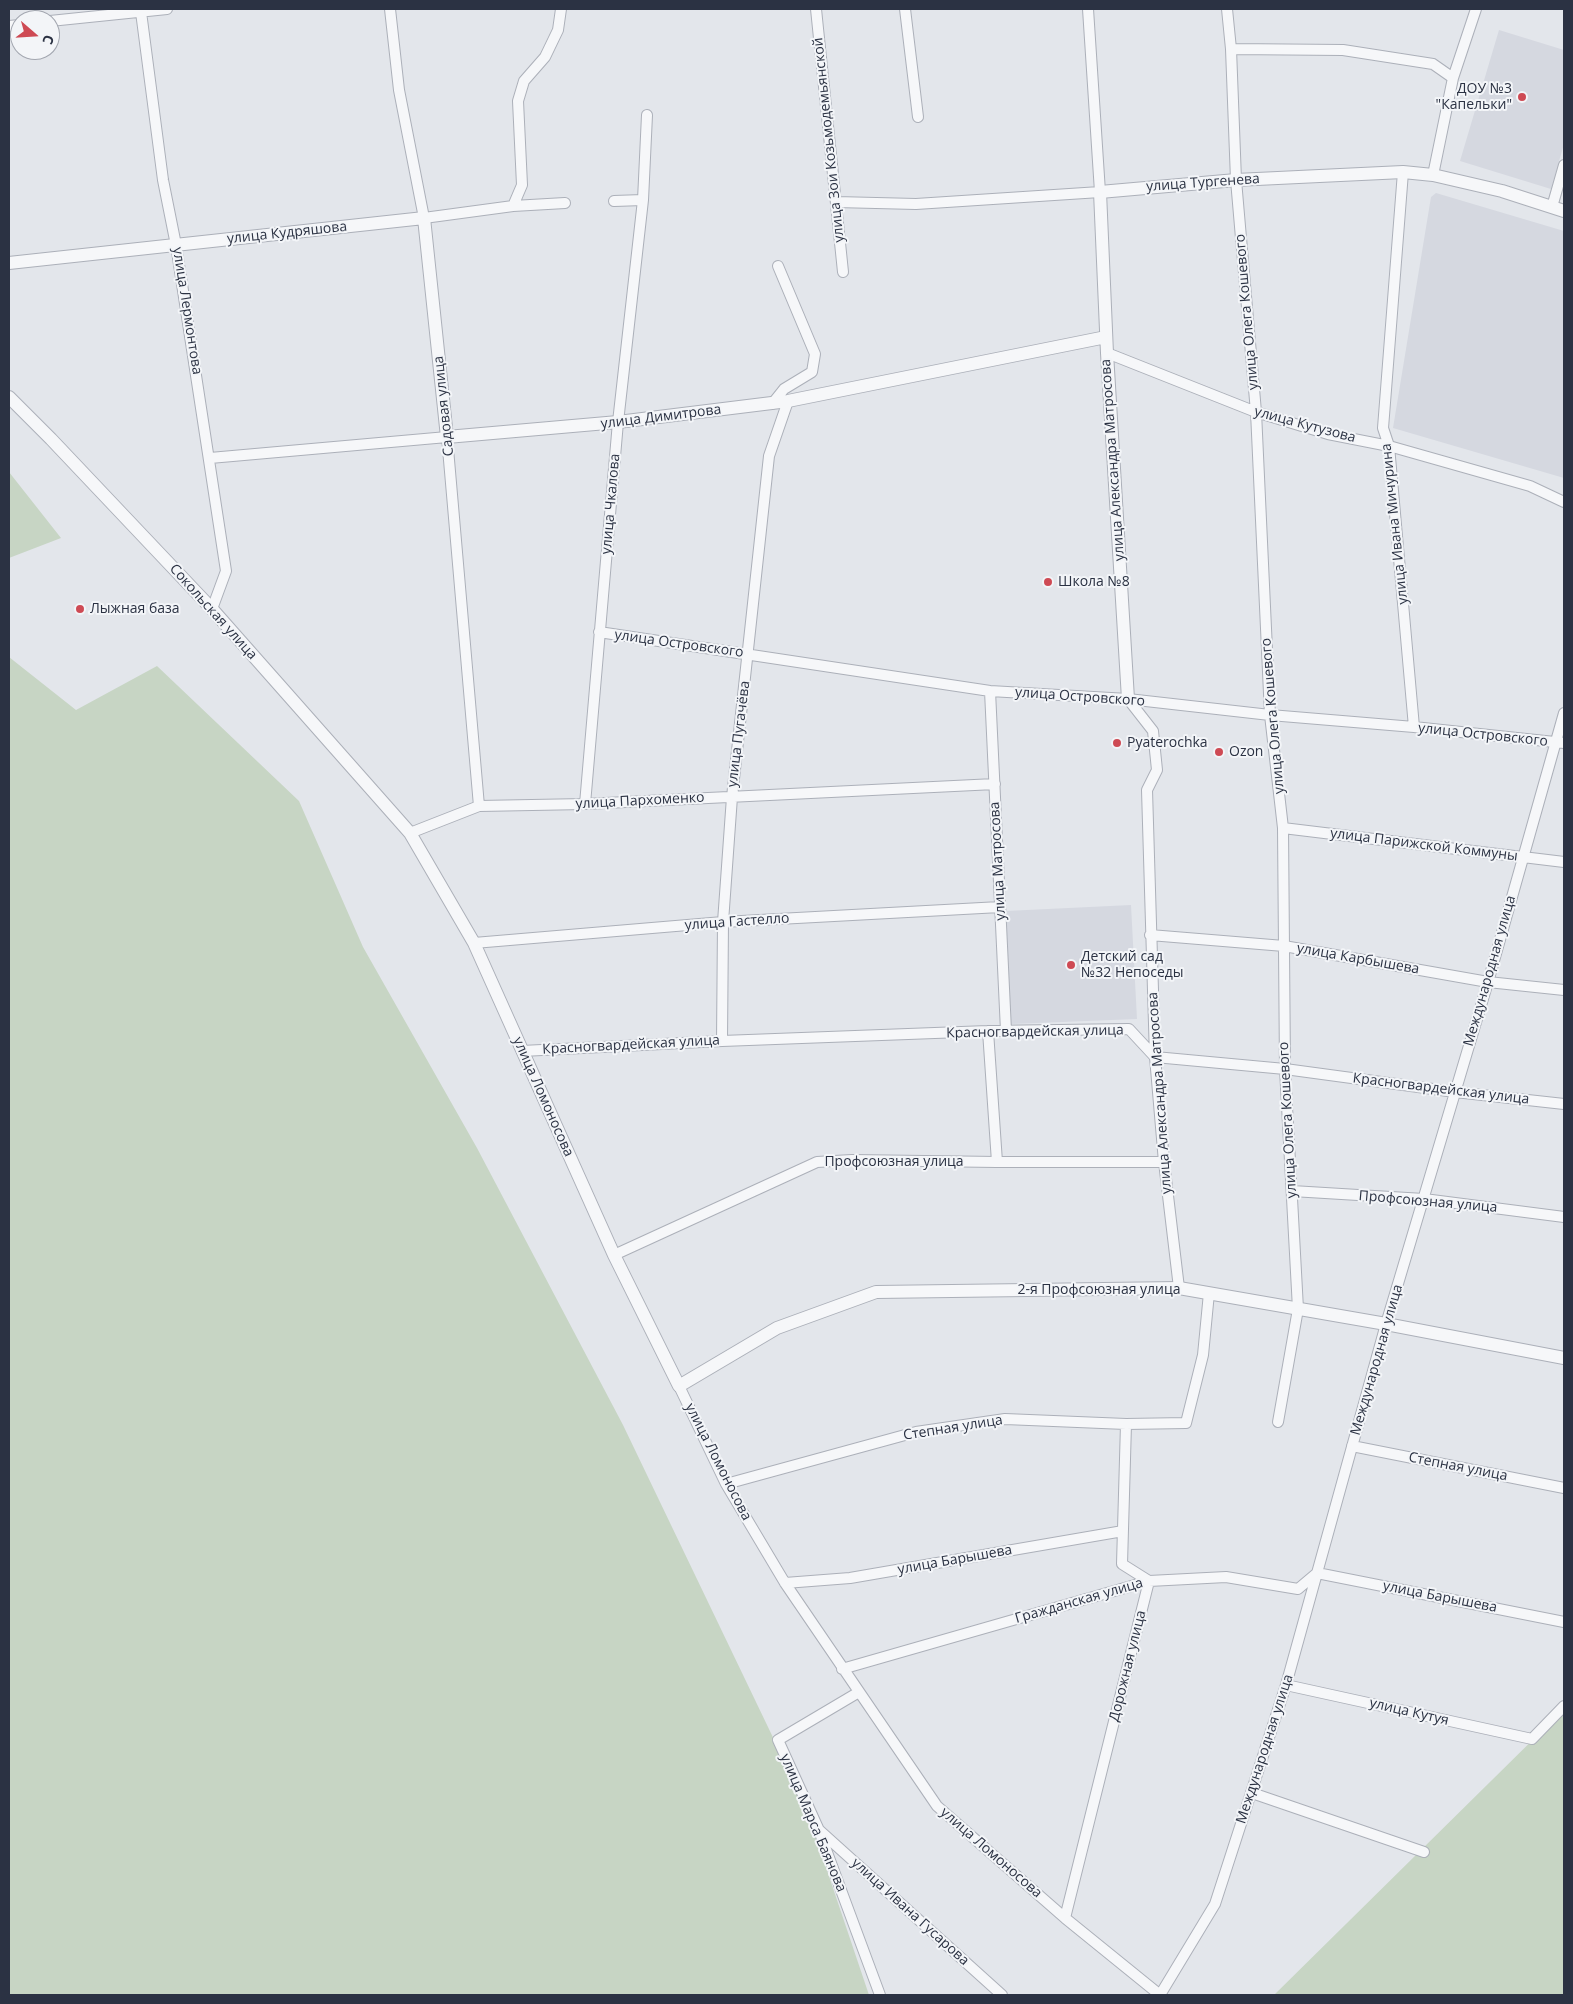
<!DOCTYPE html>
<html>
<head>
<meta charset="utf-8">
<style>
  body { margin:0 }
  #map { position:relative; width:1573px; height:2004px; overflow:hidden; background:#e3e6eb; font-family:"Open Sans",sans-serif }
  canvas { display:block }
  .frame { position:absolute; inset:0; border:10px solid #2b3243; pointer-events:none }
  .north { position:absolute; left:10px; top:10px; width:50px; height:50px; box-sizing:border-box; background:#f3f5f8; border:1px solid #a3a7b0; border-radius:50%; rotate:109deg; font-size:14px; font-weight:700; line-height:20px; text-align:center; color:#2b3243 }
  .north::after { content:''; display:block; margin:auto; width:18px; height:22px; background:#ce4a54; clip-path:polygon(50% 0,100% 100%,50% 72%,0 100%) }
</style>
</head>
<body>
<div id="map">
<canvas width="1573" height="2004"></canvas>
<div class="frame"></div>
<div class="north">С</div>
</div>
<script>
const ctx = document.querySelector('canvas').getContext('2d');
ctx.lineJoin = 'round';
function paint(path, color) { ctx.fillStyle = color; ctx.fill(path, 'evenodd'); }
const poly = rows => new Path2D(rows.map(r => 'M' + r).join(''));
function stroke(path, color, width, dash) { ctx.strokeStyle = color; ctx.lineWidth = width; ctx.lineCap = dash ? 'butt' : 'round'; ctx.setLineDash(dash || []); ctx.stroke(path); }
function write(font, color, halo, rows, align = 'center') {
  ctx.font = font + ' "Open Sans",sans-serif'; ctx.lineWidth = 4; ctx.setLineDash([]); ctx.textBaseline = 'middle'; ctx.strokeStyle = halo; ctx.fillStyle = color; for (const [text, x, y, turn = 0] of rows) {
    ctx.save(); ctx.translate(x, y); ctx.rotate((+turn || 0) * Math.PI / 180); ctx.textAlign = isNaN(turn) ? turn : align; if (halo) ctx.strokeText(text, 0, 0); ctx.fillText(text, 0, 0); ctx.restore();
  }
}
paint(poly([
  [1499,30,1564,50,1564,144,1551,189,1460,161],
  [1436,193,1564,231,1564,478,1393,428,1431,197],
  [1131,905,1137,1019,1011,1024,1006,911]
]), '#d5d8e0');
paint(poly([
  [9,472,61,538,9,558],
  [9,657,76,710,157,666,299,801,363,947,477,1148,623,1425,804,1802,869,1995,9,1995],
  [1564,1709,1564,1995,1274,1995]
]), '#c7d5c4');
const minor = poly([
  [390,9,399,90,424,218,513,206,565,203],
  [816,9,843,272],
  [905,9,918,117],
  [1227,9,1231,49,1236,180,1256,412,1270,715,1283,828,1285,1069,1298,1309,1278,1422],
  [141,12,163,180,176,245,226,571,212,609],
  [50,21,167,9],
  [9,26,20,25],
  [1231,49,1343,50,1433,64,1453,78],
  [1403,172,1383,428,1389,446,1414,727],
  [1433,175,1453,78,1476,9],
  [614,201,643,200],
  [836,202,916,204,1100,192,1088,9],
  [513,206,522,185,518,101,524,81,545,57,558,30,561,9],
  [1552,207,1564,165],
  [1107,353,1256,412,1328,434,1389,446,1530,486,1564,502],
  [772,404,784,389,812,372,815,354,778,266],
  [210,458,447,437,479,806],
  [599,632,990,691,1128,699,1270,715,1414,727,1564,743],
  [990,691,1006,1031],
  [1128,699,1153,731,1157,770,1147,790,1155,1057,1164,1162,1179,1288],
  [585,804,618,422,643,200,647,115],
  [1283,828,1564,862],
  [410,833,479,806,585,804,995,784],
  [1150,935,1284,946,1488,982,1564,990],
  [474,943,723,922,1000,907],
  [988,1031,997,1162],
  [722,1041,723,922,732,797,769,456,788,401],
  [522,1051,722,1041,988,1031,1129,1029,1155,1057,1285,1069,1455,1092,1564,1104],
  [1292,1191,1424,1199,1564,1217],
  [614,1255,817,1162,852,1160,997,1162,1164,1162],
  [679,1386,726,1484,785,1583,937,1806,1065,1918,1160,1995],
  [1352,1446,1564,1488],
  [726,1484,916,1432,1005,1419,1126,1424,1186,1423,1203,1355,1209,1293],
  [785,1583,850,1578,1123,1531],
  [842,1669,1149,1581,1226,1577,1298,1589,1317,1573,1564,1622],
  [1286,1685,1532,1739,1564,1706],
  [859,1692,778,1740,818,1828,880,1995],
  [1252,1793,1424,1852],
  [819,1830,1002,1995],
  [1065,1918,1149,1581,1122,1564,1126,1424],
  [1160,1995,1215,1904,1286,1685,1386,1324,1488,982,1564,713]
]);
const tertiary = poly([
  [9,263,424,218,447,437,618,422,788,401,1106,337],
  [9,397,51,439,212,609,410,833,474,943,614,1255,679,1386,777,1328,876,1292,1179,1288,1386,1324,1564,1358],
  [1128,699,1107,353,1100,192,1236,180,1403,172,1433,175,1502,191,1564,211]
]);
stroke(minor, '#acb0b9', 12);
stroke(tertiary, '#acb0b9', 14);
stroke(minor, '#f6f7f9', 10);
stroke(tertiary, '#f6f7f9', 12);
for (const [x, y, r, color] of [
  [1522,97,5,"#ce4a54"],
  [1048,582,5,"#ce4a54"],
  [80,609,5,"#ce4a54"],
  [1117,743,5,"#ce4a54"],
  [1219,752,5,"#ce4a54"],
  [1071,965,5,"#ce4a54"]
]) { const dot = new Path2D(); dot.arc(x, y, r, 0, 2 * Math.PI); ctx.fillStyle = color; ctx.fill(dot); stroke(dot, '#f3f5f8', 2); }
write('14px', '#2b3243', '#f3f5f8', [
  ["ДОУ №3",1512,89,"right"],
  ["\"Капельки\"",1512,105,"right"],
  ["Школа №8",1058,582],
  ["Лыжная база",90,609],
  ["Pyaterochka",1127,743],
  ["Ozon",1229,752],
  ["Детский сад",1081,957],
  ["№32 Непоседы",1081,973]
], 'left');
write('14px', '#2b3243', '#f3f5f8', [
  ["улица Зои Козьмодемьянской",829,140,-96],
  ["улица Тургенева",1203,183,-4],
  ["улица Кудряшова",287,233,-6],
  ["улица Лермонтова",187,311,81],
  ["улица Олега Кошевого",1247,312,-95],
  ["Садовая улица",444,406,-96],
  ["улица Димитрова",661,417,-7],
  ["улица Кутузова",1305,425,15],
  ["улица Александра Матросова",1113,460,-94],
  ["улица Чкалова",611,504,-85],
  ["улица Ивана Мичурина",1395,524,-96],
  ["Сокольская улица",213,612,48],
  ["улица Островского",679,644,8],
  ["улица Островского",1080,697,4],
  ["улица Олега Кошевого",1273,716,-95],
  ["улица Пугачёва",739,734,-83],
  ["улица Островского",1483,735,6],
  ["улица Пархоменко",640,801,-3],
  ["улица Парижской Коммуны",1424,845,7],
  ["улица Матросова",998,861,-93],
  ["улица Гастелло",737,922,-4],
  ["улица Карбышева",1358,959,10],
  ["Международная улица",1490,971,-74],
  ["Красногвардейская улица",1035,1032,-1],
  ["Красногвардейская улица",631,1045,-3],
  ["Красногвардейская улица",1441,1089,7],
  ["улица Александра Матросова",1160,1093,-94],
  ["улица Ломоносова",543,1097,66],
  ["улица Олега Кошевого",1288,1120,-93],
  ["Профсоюзная улица",894,1162],
  ["Профсоюзная улица",1428,1202,5],
  ["2-я Профсоюзная улица",1099,1290],
  ["Международная улица",1377,1360,-74],
  ["Степная улица",953,1428,-9],
  ["улица Ломоносова",718,1462,63],
  ["Степная улица",1458,1467,11],
  ["улица Барышева",955,1560,-10],
  ["улица Барышева",1440,1597,11],
  ["Гражданская улица",1079,1601,-16],
  ["Дорожная улица",1128,1666,-76],
  ["улица Кутуя",1409,1712,13],
  ["Международная улица",1265,1749,-72],
  ["улица Марса Баянова",813,1823,67],
  ["улица Ломоносова",991,1853,41],
  ["улица Ивана Гусарова",910,1912,42]
]);
</script>
</body>
</html>
